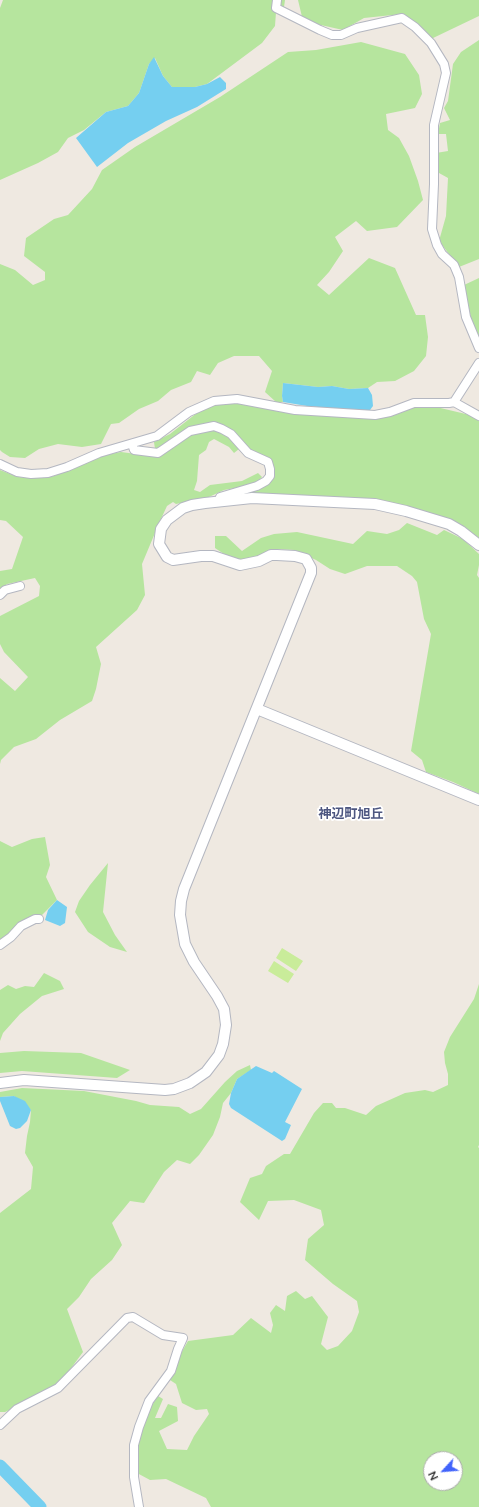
<!DOCTYPE html>
<html>
<head>
<meta charset="utf-8">
<style>
  body { margin:0 }
  #map { position:relative; width:479px; height:1507px; overflow:hidden; background:#efe9e1; font-family:Lato,sans-serif }
  canvas { display:block }
  .north { position:absolute; left:423px; top:1451px; width:40px; height:40px; box-sizing:border-box; background:#fff; border:1px solid #ababab; border-radius:50%; rotate:244deg; font-size:11px; font-weight:700; line-height:16px; text-align:center; color:#2e2e2e }
  .north::after { content:''; display:block; margin:auto; width:14px; height:18px; background:#4264fb; clip-path:polygon(50% 0,100% 100%,50% 72%,0 100%) }
</style>
</head>
<body>
<div id="map">
<canvas width="479" height="1507"></canvas>
<div class="north">N</div>
</div>
<script>
const ctx = document.querySelector('canvas').getContext('2d');
ctx.lineJoin = 'round';
function paint(path, color) { ctx.fillStyle = color; ctx.fill(path, 'evenodd'); }
const poly = rows => new Path2D(rows.map(r => 'M' + r).join(''));
function stroke(path, color, width, dash) { ctx.strokeStyle = color; ctx.lineWidth = width; ctx.lineCap = dash ? 'butt' : 'round'; ctx.setLineDash(dash || []); ctx.stroke(path); }
function write(font, color, halo, rows, align = 'center') {
  ctx.font = font + ' Lato,"Noto Sans JP",sans-serif'; ctx.lineWidth = 3.5; ctx.setLineDash([]); ctx.textBaseline = 'middle'; ctx.strokeStyle = halo; ctx.fillStyle = color; for (const [text, x, y, turn = 0] of rows) {
    ctx.save(); ctx.translate(x, y); ctx.rotate((+turn || 0) * Math.PI / 180); ctx.textAlign = isNaN(turn) ? turn : align; if (halo) ctx.strokeText(text, 0, 0); ctx.fillText(text, 0, 0); ctx.restore();
  }
}
paint(poly([
  [3,0,285,0,284,7,276,12,275,26,262,43,207,84,195,87,172,87,163,76,155,58,149,64,139,93,128,106,106,112,84,130,68,138,58,152,38,163,0,180,0,8],
  [298,0,479,0,479,16,431,39,416,23,402,14,364,18,343,30,303,21],
  [479,40,479,259,459,267,439,241,446,216,448,178,439,173,436,153,448,151,446,134,438,134,440,123,450,120,444,108,448,101,453,64,461,52],
  [361,42,405,54,419,75,422,94,415,108,386,114,388,130,399,138,409,156,418,181,423,200,397,227,367,231,356,221,335,237,343,251,329,272,317,285,329,295,369,258,395,268,416,315,425,315,428,337,426,356,414,371,395,381,377,382,368,388,349,389,332,386,318,387,283,383,282,396,283,402,276,402,265,392,272,371,259,356,234,356,218,363,210,375,197,371,191,382,171,390,158,401,139,409,119,423,111,424,101,444,82,447,58,444,39,449,25,458,10,457,2,452,0,450,0,264,15,270,33,285,45,280,45,272,24,256,26,238,54,219,68,215,92,189,102,170,135,147,220,97,288,52,316,50],
  [479,278,479,338,471,318,464,285],
  [229,402,244,403,289,413,373,419,417,407,432,406,470,415,479,420,479,544,414,510,255,496,252,492,273,478,275,473,272,466,250,452,242,442,208,425,188,428,178,434,161,448,155,449,154,442,170,434,202,409,215,404],
  [207,431,219,431,228,437,239,449,234,453,229,447,214,439,209,442,206,450,199,455,197,481,194,490,200,492,210,485,242,481,258,473,262,477,258,482,246,486,224,490,209,497,176,504,173,502,167,506,160,521,142,564,145,595,137,610,96,647,101,664,96,689,92,701,60,720,36,739,14,747,1,760,0,764,0,678,15,691,28,677,4,652,0,644,0,616,39,596,40,586,35,578,7,584,0,590,0,571,12,569,23,537,6,521,0,520,0,470,18,477,39,478,54,476,98,457,110,454,121,452,158,457,170,450,179,442,190,435],
  [407,523,437,535,444,530,463,539,479,554,479,565,477,575,479,578,479,794,453,782,426,772,422,760,411,751,431,634,424,619,417,582,412,576,397,566,367,566,345,574,330,569,316,560,294,550,276,549,256,560,236,562,215,548,215,536,226,536,242,551,261,538,274,534,297,532,353,544,367,531,387,534,399,530],
  [45,837,50,865,46,877,57,900,38,919,0,941,0,841,12,847,32,839],
  [108,863,103,912,115,935,127,952,110,947,88,932,75,912,79,901,90,885],
  [44,973,60,981,64,989,42,996,20,1014,3,1033,0,1041,0,990,8,985,16,989,25,986,34,987],
  [479,984,479,1145,478,1147,479,1148,479,1507,211,1507,206,1498,166,1479,150,1480,137,1473,136,1449,148,1411,158,1396,163,1399,155,1418,161,1418,168,1404,177,1407,178,1421,159,1431,167,1449,187,1450,194,1436,209,1414,207,1409,196,1410,182,1403,176,1384,170,1380,180,1355,188,1341,233,1335,251,1318,271,1333,273,1325,270,1313,276,1305,285,1311,287,1296,296,1291,305,1299,312,1296,328,1317,321,1344,327,1350,338,1346,352,1331,359,1312,357,1301,333,1284,305,1260,308,1239,324,1225,321,1210,294,1200,268,1201,259,1220,240,1202,250,1178,262,1174,266,1166,284,1154,290,1154,314,1113,323,1103,332,1103,336,1108,345,1108,366,1115,376,1106,405,1093,425,1090,433,1092,448,1085,448,1074,445,1063,444,1052,450,1037,474,999],
  [431,1459,455,1459,455,1483,431,1483],
  [24,1051,81,1053,130,1070,117,1078,22,1071,0,1073,0,1053],
  [250,1065,251,1070,237,1079,231,1093,223,1103,220,1117,213,1135,199,1155,190,1164,177,1160,164,1172,144,1203,130,1201,112,1223,122,1245,112,1260,91,1279,79,1297,67,1309,83,1352,66,1375,49,1392,5,1412,0,1412,0,1213,31,1189,33,1167,25,1153,27,1136,30,1122,31,1110,14,1096,0,1097,0,1092,22,1088,84,1091,136,1101,150,1105,179,1107,190,1114,201,1109,225,1082,237,1071]
]), '#b6e59e');
paint(poly([
  [282,948,303,961,296,971,276,958],
  [274,961,294,974,288,983,268,971]
]), '#c9ec9a');
paint(poly([
  [154,57,163,76,172,87,195,87,207,84,220,77,226,83,226,89,197,107,166,121,128,143,97,167,76,138,106,112,128,106,139,93,149,64],
  [283,383,318,387,332,386,349,389,368,388,372,395,373,406,370,410,353,410,307,406,283,402,282,396],
  [57,900,67,907,65,923,60,926,45,920,48,910],
  [256,1066,272,1073,274,1071,302,1089,285,1122,291,1125,285,1139,282,1141,231,1108,229,1104,231,1093,237,1079],
  [14,1096,25,1101,31,1110,27,1121,20,1128,16,1129,10,1126,0,1101,0,1097]
]), '#75cff0');
stroke(poly([
  [0,1466,40,1507]
]), '#75cff0', 13);
const minor = poly([
  [277,0,276,8,320,30,332,35,341,35,357,28,402,18,415,27,431,43,444,64,446,73,434,125,434,184,432,229,437,245,442,254,454,265,459,277,466,317,479,348],
  [454,402,479,416],
  [132,444,134,450,158,453,190,431,214,426,222,429,231,434,248,453,268,462,270,469,270,476,266,481,257,486,220,497,219,502],
  [0,464,17,472,31,474,48,473,67,467,99,453,157,436,189,412,214,401,237,399,295,410,375,415,390,412,414,403,449,403,454,402,479,363],
  [0,595,5,590,20,586],
  [0,945,11,937,21,926,35,919,39,919],
  [0,1425,17,1409,58,1388,127,1318,133,1317,163,1335,183,1338,178,1349,171,1371,149,1401,139,1427,134,1445,134,1477,139,1507]
]);
const tertiary = poly([
  [257,709,479,800],
  [0,1083,24,1080,165,1090,174,1089,190,1083,206,1072,219,1055,223,1044,226,1025,224,1009,217,996,194,962,185,944,180,915,181,901,184,889,311,573,311,568,306,559,295,556,277,555,271,555,259,561,240,565,213,556,201,556,173,560,167,557,159,544,161,529,167,520,183,508,192,505,205,503,252,498,375,504,406,511,449,524,461,531,479,545]
]);
stroke(minor, '#b4b7c1', 10);
stroke(tertiary, '#b4b7c1', 12);
stroke(minor, '#fff', 8);
stroke(tertiary, '#fff', 10);
write('bold 13px', '#4d5680', '#fff', [
  ["神辺町旭丘",351,814]
]);
</script>
</body>
</html>
